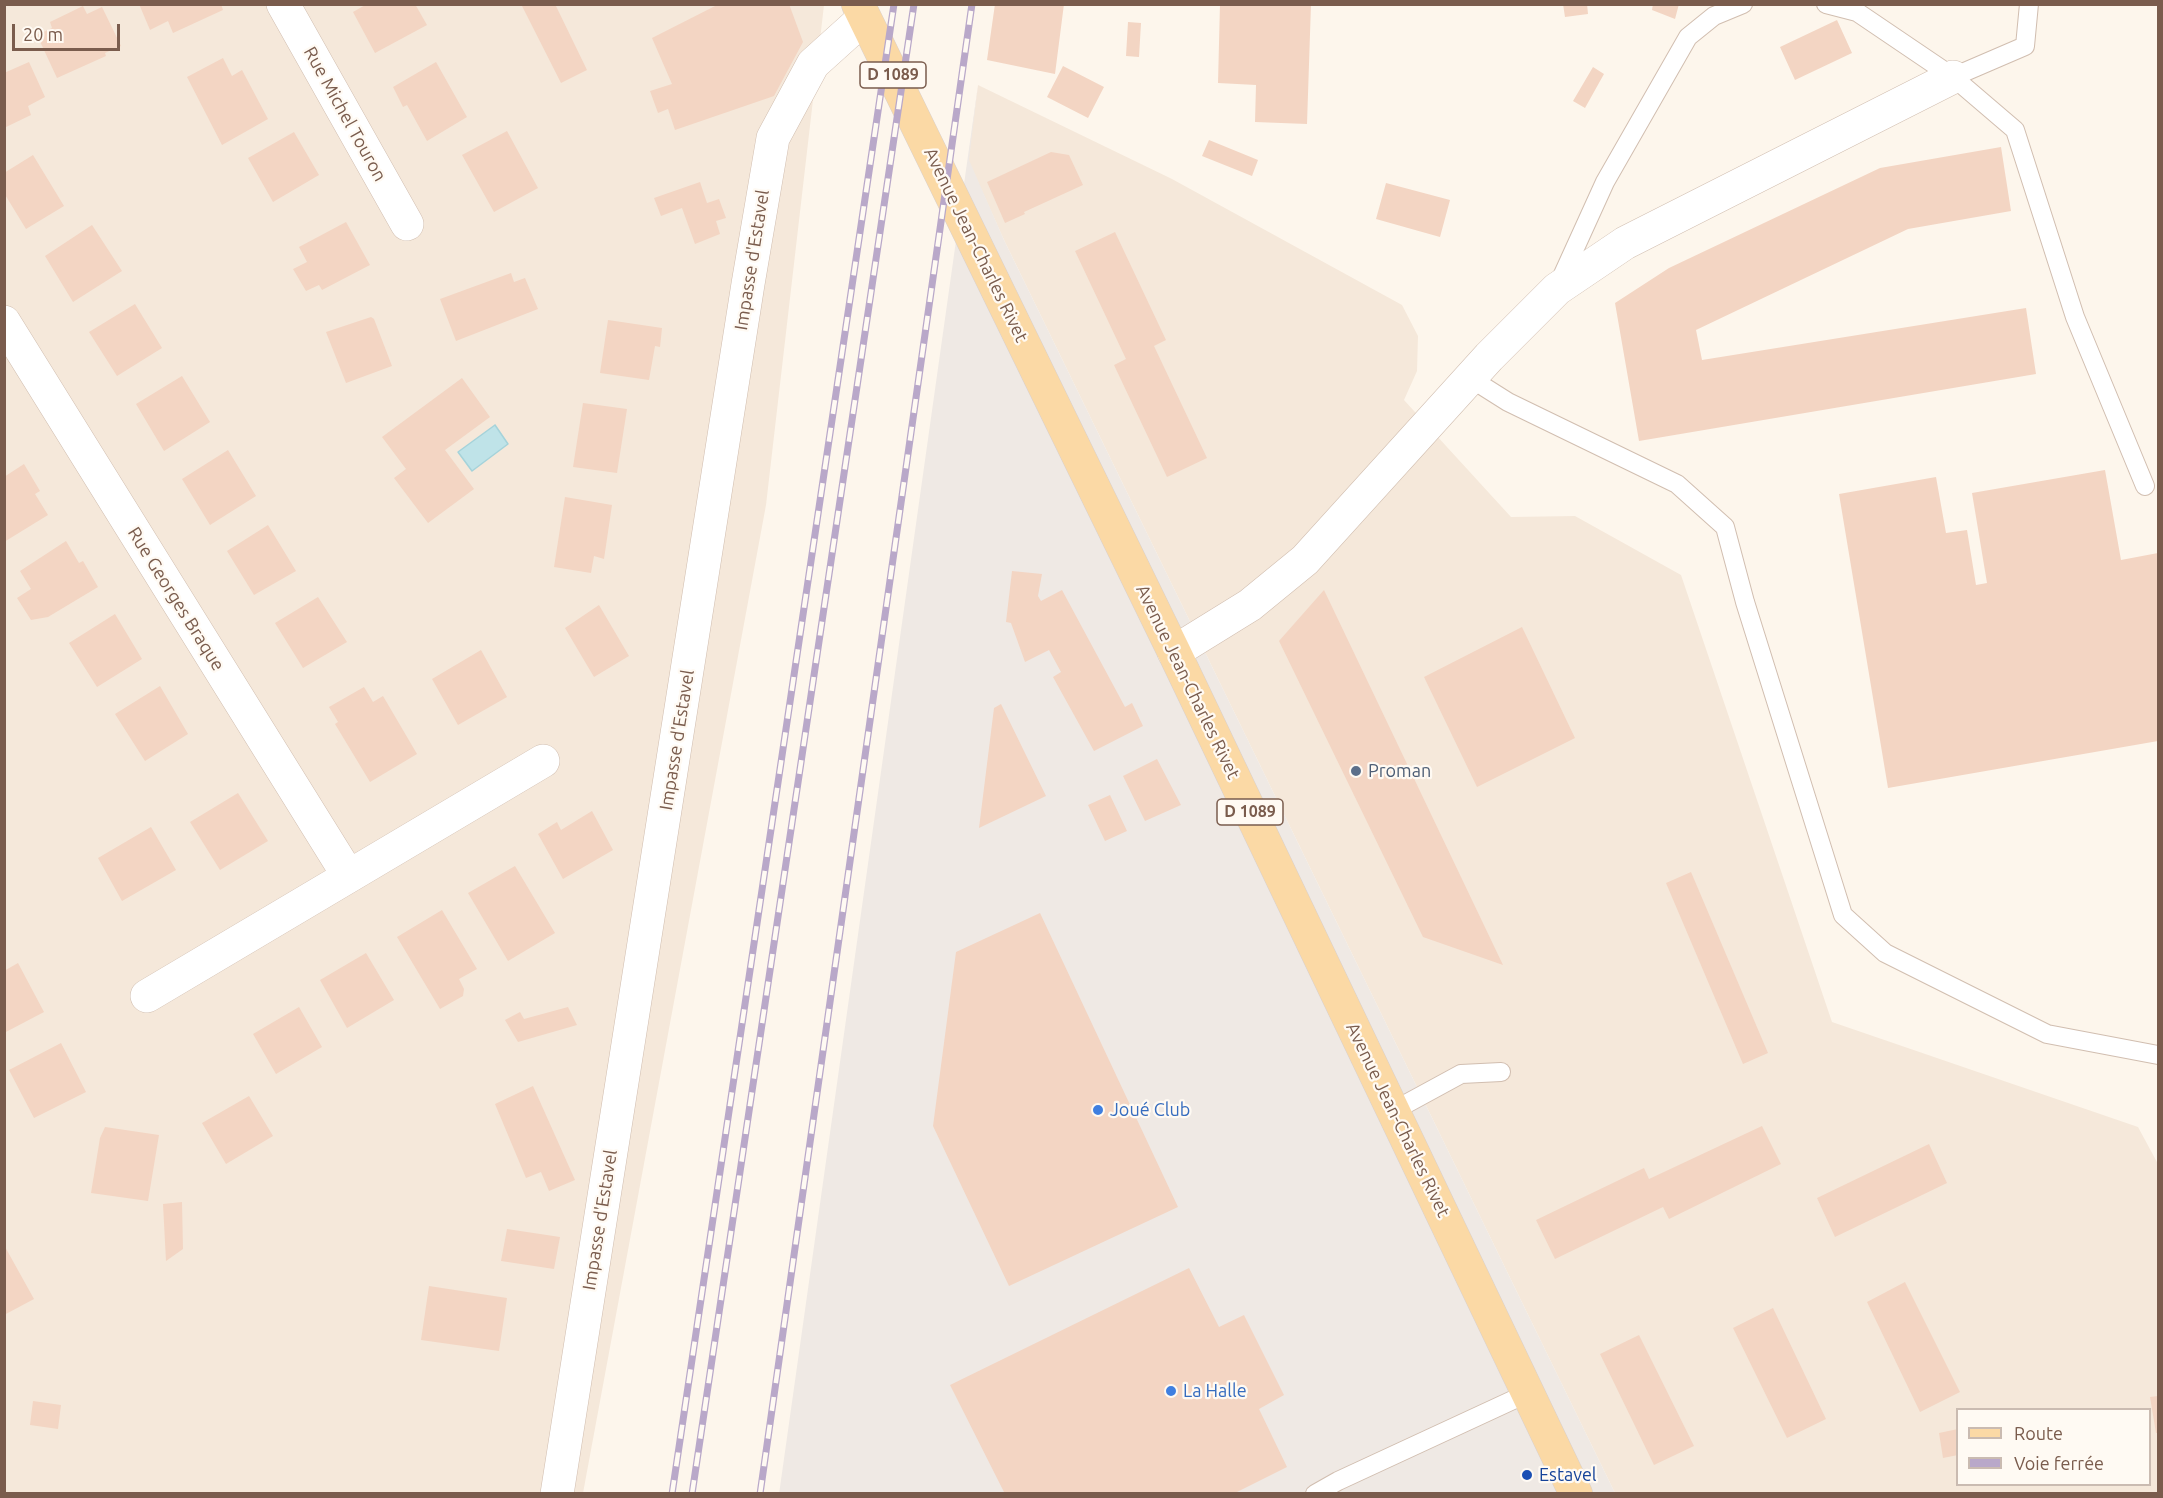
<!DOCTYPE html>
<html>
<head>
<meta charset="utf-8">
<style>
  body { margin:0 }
  #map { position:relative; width:2163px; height:1498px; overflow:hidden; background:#fdf6ec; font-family:Ubuntu,sans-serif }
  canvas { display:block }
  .frame { position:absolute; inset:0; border:6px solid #7a5c4d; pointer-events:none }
  .legend { position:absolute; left:1956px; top:1408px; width:195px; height:78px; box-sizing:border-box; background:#fffaf3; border:2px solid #cabbb1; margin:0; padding:8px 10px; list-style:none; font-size:18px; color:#7a5c4d }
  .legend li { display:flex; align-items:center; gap:12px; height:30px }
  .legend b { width:30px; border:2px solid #cabbb1 }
  .scale { position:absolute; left:12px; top:24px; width:108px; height:27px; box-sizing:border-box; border:3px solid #7a5c4d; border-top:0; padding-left:8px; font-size:18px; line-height:21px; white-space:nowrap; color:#7a5c4d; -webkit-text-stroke:4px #fffaf3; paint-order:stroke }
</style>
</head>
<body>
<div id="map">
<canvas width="2163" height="1498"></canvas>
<div class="frame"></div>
<ul class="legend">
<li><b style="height:8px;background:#fbd9a5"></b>Route</li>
<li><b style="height:8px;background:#b9a8c9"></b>Voie ferrée</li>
</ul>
<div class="scale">20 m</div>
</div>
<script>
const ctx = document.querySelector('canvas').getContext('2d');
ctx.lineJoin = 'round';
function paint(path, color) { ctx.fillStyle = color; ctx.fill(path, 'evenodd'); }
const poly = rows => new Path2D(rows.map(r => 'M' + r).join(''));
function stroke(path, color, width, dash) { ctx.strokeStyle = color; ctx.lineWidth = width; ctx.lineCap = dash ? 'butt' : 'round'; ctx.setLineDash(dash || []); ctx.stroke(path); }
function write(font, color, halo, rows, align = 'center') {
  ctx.font = font + ' Ubuntu,sans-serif'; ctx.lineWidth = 4.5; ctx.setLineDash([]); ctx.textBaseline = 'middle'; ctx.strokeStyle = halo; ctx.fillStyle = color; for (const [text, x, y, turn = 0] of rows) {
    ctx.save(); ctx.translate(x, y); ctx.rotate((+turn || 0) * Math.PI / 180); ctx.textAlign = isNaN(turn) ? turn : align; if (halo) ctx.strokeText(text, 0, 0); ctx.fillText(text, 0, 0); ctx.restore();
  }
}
paint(poly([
  [5,5,824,5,766,505,583,1493,5,1494],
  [978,85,1172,179,1402,305,1418,336,1417,371,1404,400,1511,517,1575,516,1681,575,1832,1022,2138,1127,2158,1164,2158,1493,1615,1493,1004,240,968,160],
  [1958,1410,2150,1410,2150,1484,1958,1484]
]), '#f5e8da');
paint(poly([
  [978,85,969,160,1004,240,1615,1493,779,1494]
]), '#efe9e4');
const water = poly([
  [495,425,508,444,472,471,458,452,495,425]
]);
paint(water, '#bfe3e8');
stroke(water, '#a5d3da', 1.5);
paint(poly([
  [139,4,221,4,223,10,173,33,168,21,150,30],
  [367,4,415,4,427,25,375,53,353,12],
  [521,4,555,4,587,70,561,83],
  [719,4,789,4,803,42,774,96,675,130,668,109,658,113,650,91,672,84,652,38],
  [995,4,1064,4,1055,74,987,60],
  [1220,4,1311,4,1307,124,1255,122,1256,85,1218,83],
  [1563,4,1587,4,1588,14,1565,17],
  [1653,4,1679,4,1675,19,1652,10],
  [83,6,87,14,102,7,121,46,105,53,106,56,57,78,37,35,52,28,50,22],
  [1837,20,1852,53,1795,80,1780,47],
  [1128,22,1141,23,1139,57,1126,56],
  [223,58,232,76,242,70,268,119,222,145,187,77],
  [29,62,45,97,28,106,31,115,4,128,4,73],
  [436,62,467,117,427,141,407,105,403,107,393,87],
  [1063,66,1104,87,1088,118,1047,97],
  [1593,67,1604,74,1585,108,1573,101],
  [507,131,538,188,494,212,462,155],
  [294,132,319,175,273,202,248,158],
  [1209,140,1258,160,1252,176,1202,156],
  [2001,147,2011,211,1908,229,1696,330,1702,360,2026,308,2036,374,1639,441,1615,303,1669,268,1880,168],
  [1051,152,1069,155,1083,185,1024,212,1025,214,1005,223,987,182],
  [33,155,64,206,26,229,4,193,4,173],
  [700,182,707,203,719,199,726,218,716,221,720,234,695,244,682,208,661,216,654,198],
  [1386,183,1450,200,1440,237,1376,219],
  [346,222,370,265,322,290,319,285,306,291,293,269,307,262,299,247],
  [92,225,122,271,73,302,45,256],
  [1115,232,1166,340,1154,346,1207,458,1167,477,1114,365,1126,359,1075,251],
  [511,273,514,282,525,278,538,309,456,341,440,299],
  [135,304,162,348,117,376,89,332],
  [371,317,374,319,392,366,346,383,326,332],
  [608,320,662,328,660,347,655,346,649,380,600,373],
  [182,376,210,422,164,451,136,404],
  [462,378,490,417,445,450,474,489,428,523,394,478,406,469,382,437],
  [583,403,627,409,617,473,573,467],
  [228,450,256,496,210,525,182,479],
  [24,464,40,491,35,494,48,515,4,542,4,477],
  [2105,470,2121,560,2158,553,2158,741,1888,788,1839,494,1936,477,1946,533,1967,530,1976,585,1987,583,1972,493],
  [565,497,612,505,604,559,594,556,591,573,554,567],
  [268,525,296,571,254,595,227,551],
  [66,541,79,563,83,561,98,587,48,617,31,620,17,598,31,589,20,571],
  [1012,571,1042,574,1038,596,1041,601,1062,590,1125,707,1132,703,1143,726,1094,751,1053,677,1061,672,1049,650,1025,662,1011,623,1006,622],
  [1324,590,1503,965,1423,937,1279,641],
  [318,597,347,642,303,668,275,623],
  [599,605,629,656,594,677,565,628],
  [115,614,142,659,97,687,69,643],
  [1522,627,1575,738,1477,787,1424,677],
  [481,650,507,697,458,725,432,679],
  [160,686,188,734,145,761,115,714],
  [364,687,373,702,383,696,417,754,370,782,335,724,338,722,329,707],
  [1001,704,1046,796,979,828,994,708],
  [1157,759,1181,805,1145,821,1123,776],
  [238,793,268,841,220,870,190,822],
  [1110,795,1127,831,1105,841,1088,805],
  [592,811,613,850,563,879,538,834,557,822,561,830],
  [151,827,176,870,122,901,98,858],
  [515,866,555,933,508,961,468,893],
  [1691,872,1768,1053,1743,1064,1666,883],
  [442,910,477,969,459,979,464,989,463,996,440,1009,397,937],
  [1040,913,1178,1207,1009,1286,933,1126,956,952],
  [366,953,394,1000,347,1028,320,980],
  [18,963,44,1012,4,1033,4,971],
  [299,1007,322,1047,276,1074,253,1034],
  [568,1007,577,1025,518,1042,505,1020,520,1012,524,1019],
  [61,1043,86,1092,34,1118,9,1070],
  [533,1086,575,1180,549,1191,541,1172,526,1178,495,1104],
  [249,1096,273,1136,226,1164,202,1123],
  [1762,1126,1781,1164,1669,1219,1663,1207,1555,1259,1536,1220,1644,1168,1649,1179],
  [105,1127,159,1135,148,1201,91,1193,100,1138],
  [1929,1144,1947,1183,1835,1237,1817,1198],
  [182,1202,183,1249,166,1261,163,1204],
  [507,1229,560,1237,554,1269,501,1261],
  [4,1245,34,1299,4,1315],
  [1189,1268,1219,1327,1244,1315,1284,1395,1259,1409,1287,1467,1233,1494,1005,1494,950,1385],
  [1905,1282,1960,1392,1920,1412,1867,1302],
  [429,1286,507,1298,499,1351,421,1340],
  [1773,1308,1826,1419,1787,1438,1733,1328],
  [1639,1335,1694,1446,1654,1465,1600,1354],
  [2158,1396,2158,1433,2156,1433,2150,1397],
  [33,1401,61,1405,58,1429,30,1425],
  [1958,1429,1958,1455,1943,1458,1939,1433]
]), '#f3d5c3');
const service = poly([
  [1826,4,1857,12,1953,77,2015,130,2075,317,2145,486],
  [1953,77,2025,46,2029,4],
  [1560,281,1605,182,1688,37,1714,16,1743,4],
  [1470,378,1508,402,1677,484,1725,527,1745,602,1843,915,1885,953,2047,1034,2158,1055],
  [1393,1111,1461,1074,1501,1072],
  [1315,1494,1338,1481,1528,1393]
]);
const minor = poly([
  [283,4,407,224],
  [4,322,348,875],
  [1174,652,1250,605,1305,560,1489,357,1557,289,1625,243,1953,77],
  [147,996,543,761],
  [557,1494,748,284,773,138,813,64,864,18]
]);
const primary = poly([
  [858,4,1174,652,1576,1494]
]);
stroke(service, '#d1beb0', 20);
stroke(minor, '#d1beb0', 34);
stroke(primary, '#dad1cd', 34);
stroke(service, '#fff', 18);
stroke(minor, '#fff', 33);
stroke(primary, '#fbd9a5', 33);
const rail = poly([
  [672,1494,894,4],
  [692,1494,914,4],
  [760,1494,972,4]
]);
stroke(rail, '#b9a8c9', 7);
stroke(rail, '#fffaf3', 4.5, [14]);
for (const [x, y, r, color] of [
  [1356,771,6,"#5c6f8a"],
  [1098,1110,6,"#3f7fe0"],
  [1171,1391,6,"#3f7fe0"],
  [1527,1475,6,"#1a4fb4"]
]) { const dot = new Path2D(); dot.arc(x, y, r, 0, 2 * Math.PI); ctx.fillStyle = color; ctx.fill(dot); stroke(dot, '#fffaf3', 2); }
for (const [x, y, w] of [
  [893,75,66],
  [1250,812,66]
]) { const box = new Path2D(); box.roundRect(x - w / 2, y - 13, w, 26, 4.5); ctx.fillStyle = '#fffaf3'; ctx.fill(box); stroke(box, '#7a5c4d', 1.5); }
write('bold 16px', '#7a5c4d', null, [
  ["D 1089",893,75],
  ["D 1089",1250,812]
]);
write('18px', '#7a5c4d', '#fffaf3', [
  ["Rue Michel Touron",345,114,61],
  ["Avenue Jean-Charles Rivet",976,245,64],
  ["Impasse d'Estavel",752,260,-81],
  ["Rue Georges Braque",176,599,58],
  ["Avenue Jean-Charles Rivet",1188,682,64],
  ["Impasse d'Estavel",677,740,-81],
  ["Avenue Jean-Charles Rivet",1398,1120,64],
  ["Impasse d'Estavel",600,1220,-81]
]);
write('18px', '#4e5e75', '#fffaf3', [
  ["Proman",1368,771]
], 'left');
write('18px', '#366cbe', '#fffaf3', [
  ["Joué Club",1110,1110],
  ["La Halle",1183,1391]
], 'left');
write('18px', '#164399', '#fffaf3', [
  ["Estavel",1539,1475]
], 'left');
</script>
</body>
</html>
